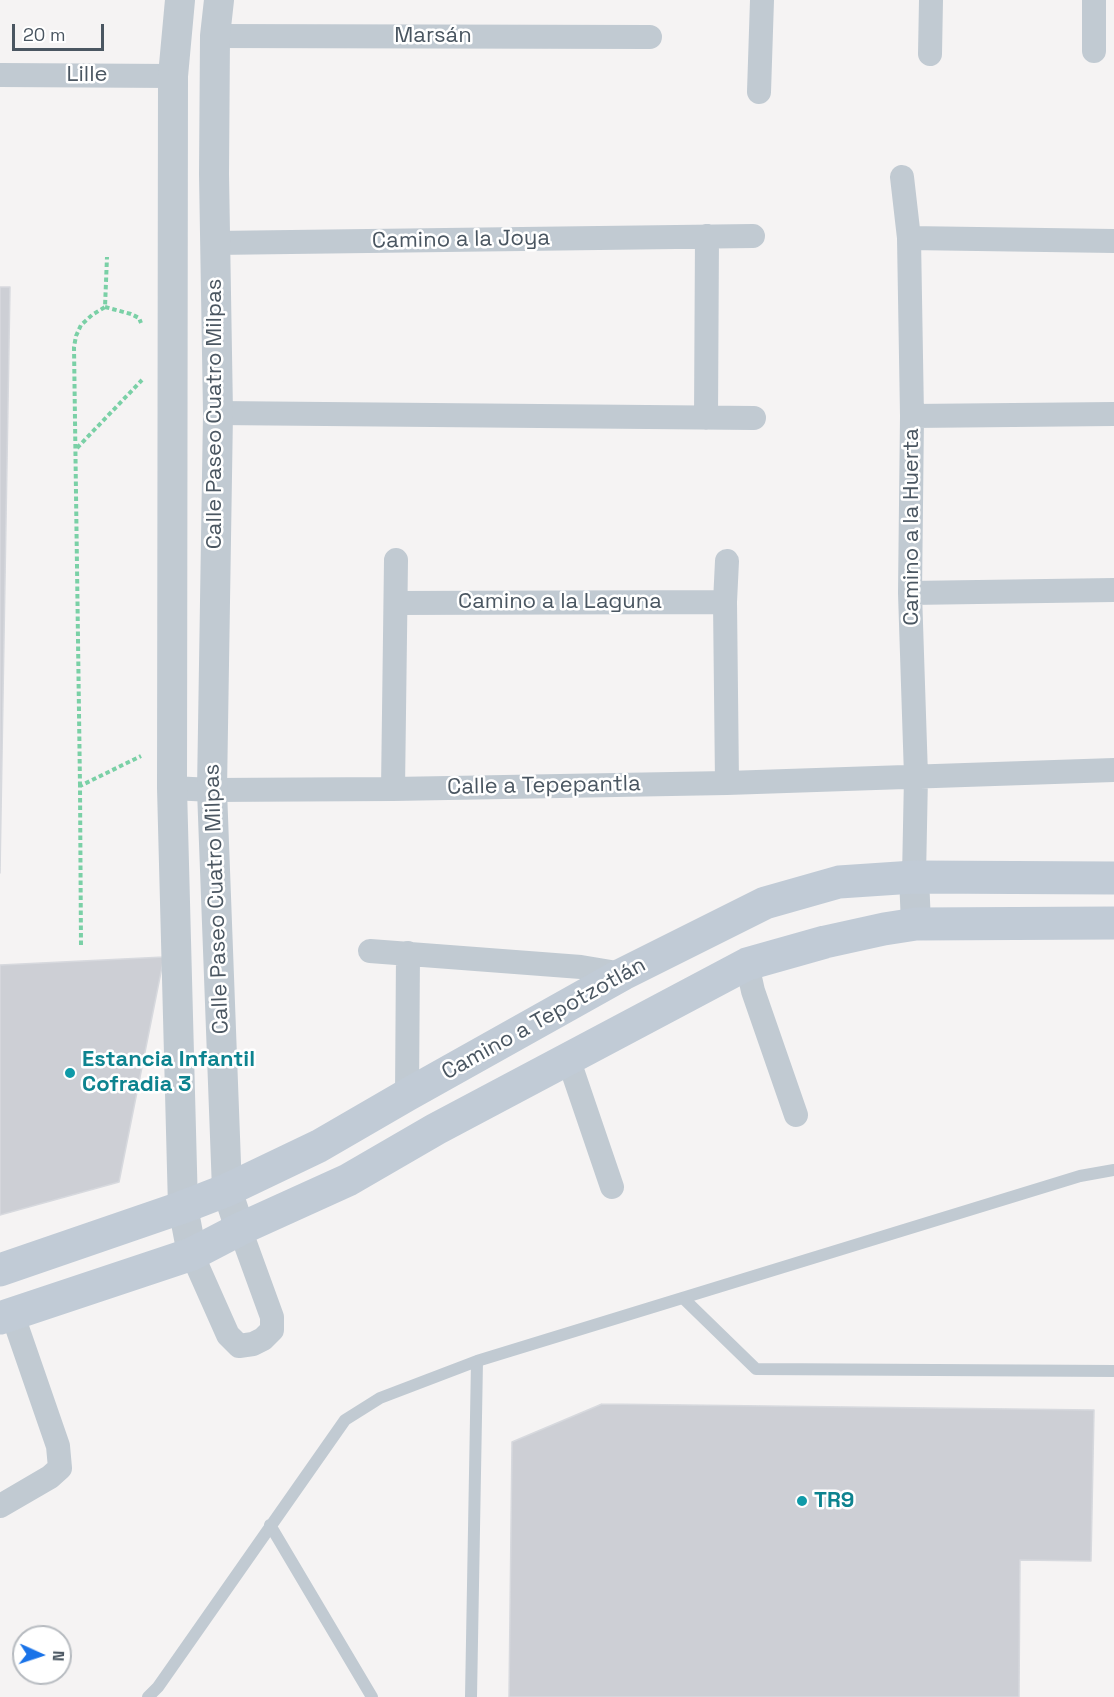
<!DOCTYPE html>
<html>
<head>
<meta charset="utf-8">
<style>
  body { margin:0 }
  #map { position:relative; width:1114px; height:1697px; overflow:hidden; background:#f5f3f3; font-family:"Space Grotesk",sans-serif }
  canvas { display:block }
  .north { position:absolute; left:12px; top:1625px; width:60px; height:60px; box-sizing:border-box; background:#fff; border:2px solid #b7bbc0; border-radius:50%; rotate:93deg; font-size:16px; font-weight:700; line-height:24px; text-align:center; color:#4a5661 }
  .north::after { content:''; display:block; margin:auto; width:21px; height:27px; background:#1a73e8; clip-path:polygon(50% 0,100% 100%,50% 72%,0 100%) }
  .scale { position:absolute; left:12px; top:24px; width:92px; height:27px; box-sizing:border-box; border:3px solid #4a5661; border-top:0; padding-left:8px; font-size:18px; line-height:21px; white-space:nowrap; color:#4a5661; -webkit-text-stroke:4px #fff; paint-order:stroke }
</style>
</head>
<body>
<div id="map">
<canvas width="1114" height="1697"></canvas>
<div class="north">N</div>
<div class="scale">20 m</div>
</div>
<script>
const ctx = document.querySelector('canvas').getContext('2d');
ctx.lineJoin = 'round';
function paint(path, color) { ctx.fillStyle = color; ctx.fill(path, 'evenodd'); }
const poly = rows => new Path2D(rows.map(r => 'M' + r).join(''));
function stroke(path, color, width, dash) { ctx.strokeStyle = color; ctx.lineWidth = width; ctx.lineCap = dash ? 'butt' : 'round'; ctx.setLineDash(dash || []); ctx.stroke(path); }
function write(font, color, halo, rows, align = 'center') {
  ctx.font = font + ' "Space Grotesk",sans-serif'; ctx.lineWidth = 5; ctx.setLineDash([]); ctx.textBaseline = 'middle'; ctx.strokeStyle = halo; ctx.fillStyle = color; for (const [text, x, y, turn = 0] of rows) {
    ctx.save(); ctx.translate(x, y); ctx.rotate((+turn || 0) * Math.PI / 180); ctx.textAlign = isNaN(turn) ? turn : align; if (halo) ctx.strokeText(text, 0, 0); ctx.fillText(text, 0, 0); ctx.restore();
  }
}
const building = poly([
  [0,287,10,287,0,873,0,287],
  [164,957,119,1182,0,1215,0,965,164,957],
  [602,1404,1094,1410,1091,1561,1020,1560,1019,1697,509,1697,512,1442,602,1404]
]);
paint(building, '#cdcfd5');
stroke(building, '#d7d9de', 1.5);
stroke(poly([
  [105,307,131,314,139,318,141,323],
  [77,448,142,380],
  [80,786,74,347,76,336,81,325,92,315,105,307,107,257],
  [81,945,80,786,141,756]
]), '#7ad0a6', 4, [4.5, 3]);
stroke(poly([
  [683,1298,756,1369,1114,1371],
  [270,1525,372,1697],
  [148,1697,158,1687,345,1420,380,1398,477,1361,1080,1176,1114,1170],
  [471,1697,477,1361]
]), '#c1cad2', 12);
stroke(poly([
  [215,36,650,37],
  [1094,51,1094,0],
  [930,54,931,0],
  [0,75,173,76],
  [759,92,762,0],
  [902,177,909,238,912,416,910,593,916,776,914,877],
  [909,238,1114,241],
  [214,243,753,236],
  [218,413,754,418],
  [912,416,1114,414],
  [706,418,707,236],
  [727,561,725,602,727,783],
  [910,593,1114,590],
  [396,603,725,602],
  [172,788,212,790,393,789,727,783,1114,770],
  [393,789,396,560],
  [370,951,581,967,623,974],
  [747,964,753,991,796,1115],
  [568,1058,612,1187],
  [407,1095,408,953],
  [192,1254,228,1335,239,1346,253,1344,263,1339,272,1330,272,1317,240,1229],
  [0,1506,50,1477,60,1468,58,1446,12,1313]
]), '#c1cad2', 24);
stroke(poly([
  [180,0,173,76,172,788,183,1207,192,1254],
  [219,0,215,36,214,174,218,413,212,790,227,1190,240,1229],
  [914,877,916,924]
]), '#c1cad2', 30);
stroke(poly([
  [0,1270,183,1207,227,1190,319,1146,407,1095,623,974,765,903,839,882,914,877,1114,878],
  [0,1318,192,1254,240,1229,348,1180,436,1129,747,964,825,942,884,929,916,924,1114,923]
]), '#c1cbd6', 33);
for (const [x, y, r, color] of [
  [70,1073,6,"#0f9aa8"],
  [802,1501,6,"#0f9aa8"]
]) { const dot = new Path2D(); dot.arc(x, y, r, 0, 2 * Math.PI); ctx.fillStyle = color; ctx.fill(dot); stroke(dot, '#fff', 2); }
write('22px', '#4a5661', '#fff', [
  ["Marsán",433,36],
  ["Lille",87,75],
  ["Camino a la Joya",461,240,-1],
  ["Calle Paseo Cuatro Milpas",215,414,-90],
  ["Camino a la Huerta",912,527,-90],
  ["Camino a la Laguna",560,602],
  ["Calle a Tepepantla",544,786,-1],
  ["Calle Paseo Cuatro Milpas",217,899,-92],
  ["Camino a Tepotzotlán",544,1019,-29]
]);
write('bold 22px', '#0d838f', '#fff', [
  ["Estancia Infantil",82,1060],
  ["Cofradia 3",82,1085],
  ["TR9",814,1501]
], 'left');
</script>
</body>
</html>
